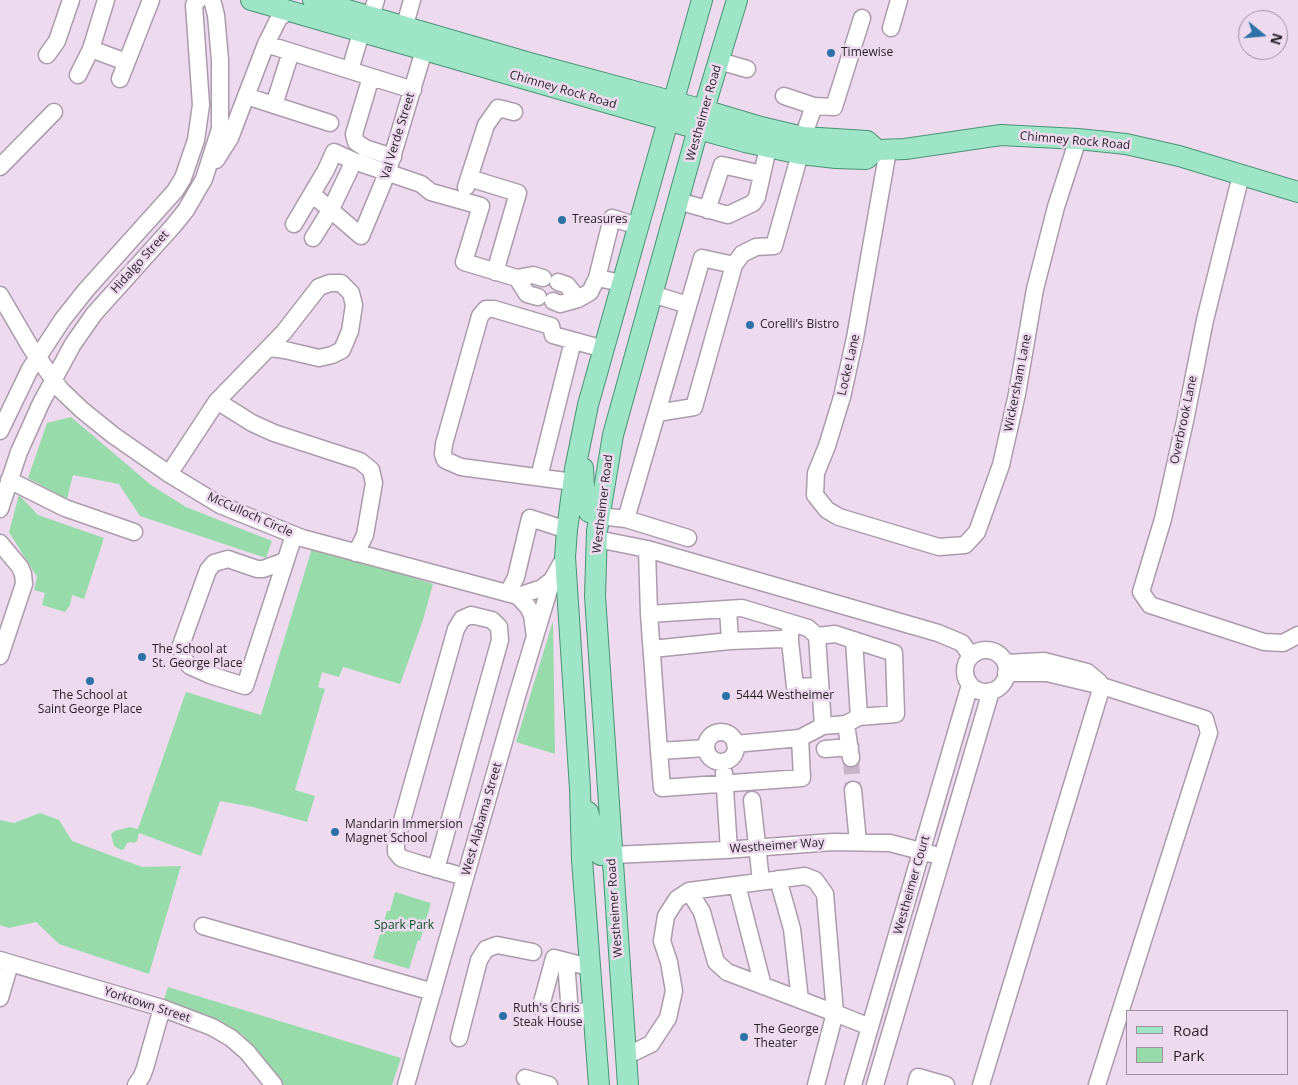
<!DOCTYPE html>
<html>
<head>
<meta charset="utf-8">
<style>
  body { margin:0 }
  #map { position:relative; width:1298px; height:1085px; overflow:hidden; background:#eddaee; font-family:"Open Sans",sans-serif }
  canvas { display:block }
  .legend { position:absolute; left:1126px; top:1010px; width:162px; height:65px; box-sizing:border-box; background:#eddaee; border:1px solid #9d8f9e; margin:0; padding:6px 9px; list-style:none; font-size:15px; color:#261f26 }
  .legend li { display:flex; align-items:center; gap:10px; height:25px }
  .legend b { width:25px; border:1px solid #9d8f9e }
  .north { position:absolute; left:1238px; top:10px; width:50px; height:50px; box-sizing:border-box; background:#eddaee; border:1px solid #9d8f9e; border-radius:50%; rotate:107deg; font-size:14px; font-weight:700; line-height:20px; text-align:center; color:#261f26 }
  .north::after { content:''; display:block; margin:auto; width:18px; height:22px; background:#2d71a6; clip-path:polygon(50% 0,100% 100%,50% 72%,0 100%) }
</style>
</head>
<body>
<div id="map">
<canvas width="1298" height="1085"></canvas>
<ul class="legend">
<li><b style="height:6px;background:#9ee4c6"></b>Road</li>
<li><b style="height:14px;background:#97dbaa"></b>Park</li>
</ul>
<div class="north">N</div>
</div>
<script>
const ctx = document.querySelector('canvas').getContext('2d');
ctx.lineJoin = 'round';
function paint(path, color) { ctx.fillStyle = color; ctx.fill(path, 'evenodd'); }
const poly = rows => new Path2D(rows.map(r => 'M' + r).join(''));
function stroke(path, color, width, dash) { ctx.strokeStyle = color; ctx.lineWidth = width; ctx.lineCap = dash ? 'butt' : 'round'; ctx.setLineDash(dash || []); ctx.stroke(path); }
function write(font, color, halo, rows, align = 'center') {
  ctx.font = font + ' "Open Sans",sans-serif'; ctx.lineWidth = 5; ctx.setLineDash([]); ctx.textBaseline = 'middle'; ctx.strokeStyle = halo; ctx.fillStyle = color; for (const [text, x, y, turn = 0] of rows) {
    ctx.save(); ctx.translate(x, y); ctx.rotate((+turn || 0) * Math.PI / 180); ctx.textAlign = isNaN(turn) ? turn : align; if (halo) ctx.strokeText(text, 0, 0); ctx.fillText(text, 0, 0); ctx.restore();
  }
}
paint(poly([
  [71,417,151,485,186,507,272,541,266,558,140,516,119,484,73,475,67,499,28,478,47,423],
  [19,495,38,515,104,538,84,599,72,595,70,605,65,612,42,605,45,593,34,590,37,577,9,532],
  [313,545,433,584,423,620,400,684,343,667,339,677,322,672,318,687,325,689,295,790,315,796,307,822,253,807,220,801,201,856,139,833,137,841,134,843,130,842,127,843,124,849,121,850,114,846,111,834,115,831,130,827,138,829,186,692,261,715],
  [553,621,555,754,516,742],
  [40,813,59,820,72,841,142,867,181,866,149,974,59,944,36,922,9,928,0,925,0,820,14,823],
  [395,892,431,903,420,941,418,940,409,969,373,958,387,911,390,911],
  [168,987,401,1058,392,1085,284,1085,243,1035,164,999]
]), '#97dbaa');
stroke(poly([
  [851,758,853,790]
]), '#c5b5c6', 16, [16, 8]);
const minor = poly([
  [371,16,376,0],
  [891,28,899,0],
  [401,39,412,0],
  [266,44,413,90],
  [91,49,126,62],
  [47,55,57,41,71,0],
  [719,61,747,69],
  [350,70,361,33],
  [78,75,91,49,106,0],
  [371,77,354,134,356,142,365,148,393,157],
  [120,79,151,0],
  [246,96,330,123],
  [784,96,814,106,834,107,862,18],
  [274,105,291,52],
  [803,137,814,106],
  [888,150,855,338,842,397,827,446,816,473,815,495,827,510,839,517,939,547,965,545,977,532,1001,465,1017,394,1035,289,1056,207,1078,139],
  [216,160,230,138,266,44,279,18,289,11],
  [0,167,54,112],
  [1241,175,1205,320,1185,421,1163,519,1141,592,1150,605,1264,642,1283,643,1298,635],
  [469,178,518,193,495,272],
  [466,187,486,125,498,108,514,112],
  [312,194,361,236,388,171,427,40],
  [678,201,728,215,753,203,757,197,768,148],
  [707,210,722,165,762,174],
  [294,224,326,170,334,152,354,161],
  [313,238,331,209,354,161,421,184,431,192,481,206,464,262,517,278,533,275,543,278],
  [517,278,527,294,538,297],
  [597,278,612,218,638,226],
  [558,282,567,285,578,299],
  [652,294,688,305],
  [0,295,31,348,61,390,82,410,113,435,169,474,220,505,302,538,518,596,528,607,532,615,535,637],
  [553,301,560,304,578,299,590,292,597,278,622,283],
  [217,401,252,423,274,433,360,461,371,470,374,483,365,535,356,553],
  [657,413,694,407,734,265,742,254,756,247,774,246,800,154],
  [0,431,30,369,63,319,86,290,175,191,183,178,196,140,201,105,194,5,198,0],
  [169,474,217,401,284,332,319,287,330,283,341,283,351,293,354,305,350,331,342,350,332,355,319,358,285,350,270,348],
  [539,477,573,341],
  [9,480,65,508,134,532],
  [573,482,461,467,445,460,443,454,444,444,480,316,486,309,494,309,551,326,553,335,604,349],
  [0,509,19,452,41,403,73,344,94,314,174,225,186,210,204,179,220,129,220,60,216,15,212,0],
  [599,516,626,519,688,538],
  [626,519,702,258,734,265],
  [597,539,647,549,938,633,962,643,971,656],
  [0,543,20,567,23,574,24,584,0,656],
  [647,549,649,614],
  [285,561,263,569,257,569,228,559,214,563,208,570,181,645,184,660,190,666,210,675,245,686,294,535],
  [508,593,516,577,530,518,567,530],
  [518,596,542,588,552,580],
  [728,609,730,641],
  [790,630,790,641,795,687,820,686],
  [817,636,823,726],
  [854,640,859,717],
  [652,649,730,641,782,639,790,641],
  '965 671a21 21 0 1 1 42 0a21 21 0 1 1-42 0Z',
  [1006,663,1044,661,1087,672,1099,682],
  [1006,673,1047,673,1102,686,1205,719,1209,733,1097,1085],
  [846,724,851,758],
  '706 747a15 15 0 1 1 30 0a15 15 0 1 1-30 0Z',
  [706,748,659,751,649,614,742,608,808,628,817,636,835,634,894,653,896,714,859,717,846,724,823,726,800,738,735,744],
  [825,749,850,747],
  [659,751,662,788,802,778,800,738],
  [724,773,729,850],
  [853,790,858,842],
  [752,800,761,881],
  [612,855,725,850,833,842,890,843,932,854],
  [436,869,500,640,499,627,492,620,471,615,462,619,456,629,396,842,396,852,401,858,420,864,465,877],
  [778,879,792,929,800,1000],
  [737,885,763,986],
  [689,891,702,912,716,962,727,972,835,1013,816,1085],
  [203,926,433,992],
  [0,960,162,1008,212,1027,231,1038,247,1052,274,1085],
  [566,961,570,1014],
  [589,967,554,958,542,1002,544,1011,552,1017,593,1010],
  [0,998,10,964],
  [459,1038,479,960,486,949,497,945,533,952],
  [626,1056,651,1044,668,1018,674,991,669,962,662,941,666,916,677,899,689,891,805,876,815,880,825,894,835,1013,870,1027],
  [525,1078,549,1085],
  [136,1085,142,1076,145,1068,162,1008],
  [406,1085,517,696,552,580,565,557],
  [853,1085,970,685],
  [875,1085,991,691],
  [916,1085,918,1077,946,1085],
  [981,1085,1102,686]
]);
const major = poly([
  [251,0,698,129,745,142,800,154,836,158,866,159,877,150,905,149,1001,135,1078,139,1126,144,1179,156,1298,192],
  [313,0,530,63,704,110,761,127,803,137,867,141,877,150],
  [583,468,585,505,589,512,599,516],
  [588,812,596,839,598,853,601,855,612,855],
  [599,1085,582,860,580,789,565,557,567,530,575,469,588,405,702,0],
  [628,1085,595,596,597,531,613,435,698,129,737,0]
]);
stroke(minor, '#ac9aad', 19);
stroke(major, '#4a9375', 22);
stroke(minor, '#fff', 16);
stroke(major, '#9ee4c6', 20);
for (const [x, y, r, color] of [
  [831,53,5,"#2d71a6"],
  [562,220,5,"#2d71a6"],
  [750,325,5,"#2d71a6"],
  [142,657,5,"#2d71a6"],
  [90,681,5,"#2d71a6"],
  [726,696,5,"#2d71a6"],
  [335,832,5,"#2d71a6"],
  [503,1016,5,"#2d71a6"],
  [744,1037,5,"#2d71a6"]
]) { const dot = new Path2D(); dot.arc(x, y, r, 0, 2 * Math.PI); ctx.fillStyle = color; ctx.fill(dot); stroke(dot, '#eddaee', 2); }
write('12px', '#261f26', '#eddaee', [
  ["Timewise",841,53],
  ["Treasures",572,220],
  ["Corelli’s Bistro",760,325],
  ["The School at",152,650],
  ["St. George Place",152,664],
  ["The School at",90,696,"center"],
  ["Saint George Place",90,710,"center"],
  ["5444 Westheimer",736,696],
  ["Mandarin Immersion",345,825],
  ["Magnet School",345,839],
  ["Ruth's Chris",513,1009],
  ["Steak House",513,1023],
  ["The George",754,1030],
  ["Theater",754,1044]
], 'left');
write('12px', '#261f26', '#eddaee', [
  ["Chimney Rock Road",563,90,16],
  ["Westheimer Road",704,113,-74],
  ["Val Verde Street",398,136,-73],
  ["Chimney Rock Road",1075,141,5],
  ["Hidalgo Street",140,262,-48],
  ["Locke Lane",849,365,-77],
  ["Wickersham Lane",1018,383,-79],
  ["Overbrook Lane",1184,420,-78],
  ["Westheimer Road",603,504,-83],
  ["McCulloch Circle",250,515,24],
  ["West Alabama Street",482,819,-74],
  ["Westheimer Way",777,846,-4],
  ["Westheimer Court",912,885,-74],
  ["Westheimer Road",615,908,-94],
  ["Yorktown Street",147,1005,18]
]);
write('12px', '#0a4f28', '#eddaee', [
  ["Spark Park",404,926]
]);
</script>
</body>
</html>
